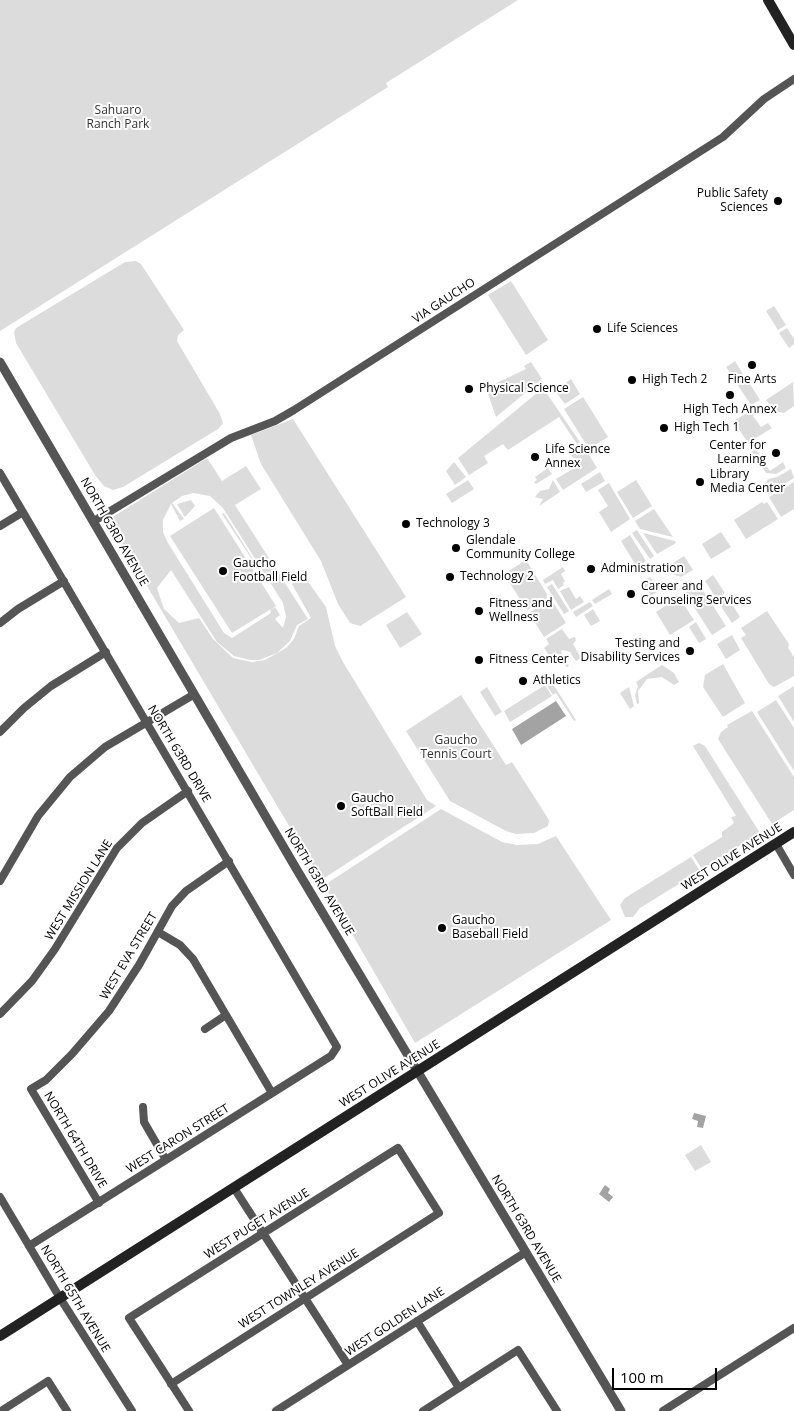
<!DOCTYPE html>
<html>
<head>
<meta charset="utf-8">
<style>
  body { margin:0 }
  #map { position:relative; width:794px; height:1411px; overflow:hidden; background:#fff; font-family:"Open Sans",sans-serif }
  canvas { display:block }
  .scale { position:absolute; left:612px; top:1368px; width:105px; height:22px; box-sizing:border-box; border:2px solid #000; border-top:0; padding-left:6px; font-size:15px; line-height:18px; white-space:nowrap; color:#000; -webkit-text-stroke:4px #fff; paint-order:stroke }
</style>
</head>
<body>
<div id="map">
<canvas width="794" height="1411"></canvas>
<div class="scale">100 m</div>
</div>
<script>
const ctx = document.querySelector('canvas').getContext('2d');
ctx.lineJoin = 'round';
function paint(path, color) { ctx.fillStyle = color; ctx.fill(path, 'evenodd'); }
const poly = rows => new Path2D(rows.map(r => 'M' + r).join(''));
function stroke(path, color, width, dash) { ctx.strokeStyle = color; ctx.lineWidth = width; ctx.lineCap = dash ? 'butt' : 'round'; ctx.setLineDash(dash || []); ctx.stroke(path); }
function write(font, color, halo, rows, align = 'center') {
  ctx.font = font + ' "Open Sans",sans-serif'; ctx.lineWidth = 4; ctx.setLineDash([]); ctx.textBaseline = 'middle'; ctx.strokeStyle = halo; ctx.fillStyle = color; for (const [text, x, y, turn = 0] of rows) {
    ctx.save(); ctx.translate(x, y); ctx.rotate((+turn || 0) * Math.PI / 180); ctx.textAlign = isNaN(turn) ? turn : align; if (halo) ctx.strokeText(text, 0, 0); ctx.fillText(text, 0, 0); ctx.restore();
  }
}
paint(poly([
  [0,0,518,0,386,83,388,87,0,331],
  [136,261,141,264,184,330,178,335,177,341,220,414,223,423,218,429,123,487,113,490,104,486,95,475,16,343,14,332,16,328,125,262],
  [511,281,548,340,526,355,488,295],
  [774,306,786,325,778,330,766,311],
  [787,328,794,339,794,344,789,348,779,333],
  [735,361,744,376,736,381,726,367],
  [531,362,542,379,496,417,486,388,526,369,524,366],
  [746,378,760,400,751,405,737,384],
  [571,379,580,394,565,404,555,391],
  [793,382,794,406,784,413,775,411,766,400],
  [543,388,580,442,577,444,559,417,508,450,503,444,484,456,488,463,469,475,458,458],
  [583,397,608,437,589,449,564,409],
  [760,405,767,407,753,416,761,427,768,423,772,428,748,443,734,421],
  [293,419,406,597,360,626,350,623,338,604,321,561,261,464,251,435],
  [583,445,597,468,563,490,556,479,578,466,570,453],
  [753,445,770,471,783,462,786,468,776,474,766,473,749,447],
  [207,458,222,481,246,466,261,489,235,505,308,619,297,625,290,641,277,653,259,660,250,660,234,656,217,642,171,570,157,588,164,609,179,623,199,618,213,639,233,658,252,662,265,660,286,648,294,639,299,626,311,618,292,584,304,576,326,607,335,646,343,662,427,800,436,806,321,880,108,520],
  [193,493,210,496,223,508,283,603,286,617,283,628,275,619,280,615,275,607,270,610,271,613,232,638,224,633,168,543,163,532,163,520,171,504,180,521,184,519,172,503,182,496],
  [454,462,466,477,455,485,446,471],
  [548,468,552,474,536,484,534,482,537,480,535,477],
  [791,469,794,478,772,492,766,483,768,479,777,477],
  [600,472,605,481,586,492,581,484],
  [468,480,474,489,452,503,446,494],
  [553,480,560,492,539,506,543,499,535,497,540,491,549,489],
  [636,480,652,506,633,518,617,492],
  [794,482,794,509,781,517,769,497],
  [609,483,630,519,611,532,599,512,608,506,598,490],
  [191,500,195,506,185,517,177,504],
  [762,502,764,504,767,502,778,519,746,539,734,520],
  [214,508,276,606,232,633,170,536],
  [654,509,673,537,640,529,635,521],
  [224,513,275,594,222,514],
  [637,530,654,556,650,559,632,533],
  [721,532,731,547,711,559,702,544],
  [643,533,675,541,676,543,657,554],
  [630,535,646,561,637,567,621,541],
  [684,556,693,570,681,577,675,575,668,566],
  [526,560,547,594,547,598,527,610,504,574],
  [563,567,565,571,561,574,565,581,563,583,564,585,558,589,553,580,545,584,543,580],
  [713,575,725,593,716,598,705,581],
  [650,577,659,591,651,596,642,582],
  [552,584,569,611,564,614,547,587],
  [699,584,726,626,712,635,685,593],
  [569,587,576,599,580,596,584,602,571,610,560,591],
  [609,589,612,594,595,604,592,600],
  [727,596,740,617,732,623,718,602],
  [679,597,694,620,670,635,656,612],
  [551,599,566,623,544,637,529,613],
  [590,602,593,606,576,617,573,612],
  [593,609,600,621,591,626,584,615],
  [767,611,789,644,788,648,794,657,794,676,774,687,769,684,741,638,746,635,741,628],
  [407,612,422,634,400,648,386,625],
  [696,622,706,639,699,643,689,627],
  [562,629,569,639,575,637,576,640,573,644,581,658,576,661,570,652,562,650,561,652,569,666,567,667,560,662,554,663,544,648,549,644,546,639],
  [732,635,740,650,726,659,717,644],
  [723,664,745,703,723,717,703,687,705,675],
  [662,665,674,673,679,682,674,685,662,677,647,679,638,691,639,703,637,704,635,695,638,686,636,682],
  [551,681,576,720,574,721,556,693,553,695,546,684],
  [545,685,552,696,510,722,504,711],
  [794,686,794,722,778,696],
  [487,687,502,712,495,716,480,692],
  [629,687,634,706,630,709,620,693],
  [461,695,506,765,512,762,549,820,548,826,534,833,516,834,506,831,450,801,406,731],
  [776,700,794,728,794,771,757,712],
  [752,711,794,777,794,810,772,824,718,739,721,732,728,727,727,725],
  [699,743,705,746,760,833,702,869,693,855,722,837,722,832,734,823,731,817,736,816,693,746],
  [441,809,502,842,517,845,538,844,556,836,611,920,415,1043,325,887,329,882],
  [691,857,700,871,640,908,633,917,625,917,620,905,625,898],
  [701,1145,711,1162,695,1171,685,1155]
]), '#dcdcdc');
paint(poly([
  [556,701,566,716,521,745,512,729],
  [694,1113,706,1116,703,1128,697,1127,698,1121,692,1119],
  [605,1185,610,1189,608,1193,613,1197,609,1202,599,1194]
]), '#a3a3a3');
stroke(poly([
  [0,473,337,1047,331,1056,29,1246],
  [94,521,231,438,275,421,294,410,723,137,764,99,794,79],
  [0,526,23,512],
  [0,623,18,609,64,581],
  [0,732,24,708,51,686,106,652],
  [776,844,794,875],
  [0,881,38,816,70,777,105,747,193,695],
  [158,932,180,945,193,959,272,1093],
  [0,1014,32,981,55,949,117,848,142,823,188,791],
  [205,1029,226,1015],
  [143,1107,144,1122,166,1160],
  [234,1188,348,1365],
  [0,1197,60,1298,132,1411],
  [99,1203,31,1089,46,1080,72,1054,109,1011,139,965,172,906,186,891,229,861],
  [417,1321,459,1388],
  [171,1384,439,1213,398,1148,129,1318,189,1411],
  [1,1411,48,1381,67,1411],
  [276,1411,526,1252],
  [423,1411,518,1350,557,1411],
  [663,1411,794,1328]
]), '#555', 8);
stroke(poly([
  [0,362,297,870,621,1411]
]), '#555', 9);
stroke(poly([
  [768,0,794,45],
  [0,1336,794,832]
]), '#222', 10);
for (const [x, y, r, color] of [
  [778,201,5,"#000"],
  [597,329,5,"#000"],
  [752,365,5,"#000"],
  [632,380,5,"#000"],
  [469,389,5,"#000"],
  [730,395,5,"#000"],
  [664,428,5,"#000"],
  [776,453,5,"#000"],
  [535,457,5,"#000"],
  [700,482,5,"#000"],
  [406,524,5,"#000"],
  [456,548,5,"#000"],
  [591,569,5,"#000"],
  [223,571,5,"#000"],
  [450,577,5,"#000"],
  [631,594,5,"#000"],
  [479,611,5,"#000"],
  [690,651,5,"#000"],
  [479,660,5,"#000"],
  [523,681,5,"#000"],
  [341,806,5,"#000"],
  [442,928,5,"#000"]
]) { const dot = new Path2D(); dot.arc(x, y, r, 0, 2 * Math.PI); ctx.fillStyle = color; ctx.fill(dot); stroke(dot, '#fff', 2); }
write('12px', '#333', '#fff', [
  ["Sahuaro",118,111],
  ["Ranch Park",118,125],
  ["Gaucho",456,741],
  ["Tennis Court",456,755]
]);
write('12px', '#000', '#fff', [
  ["Public Safety",768,194,"right"],
  ["Sciences",768,208,"right"],
  ["Life Sciences",607,329],
  ["High Tech 2",642,380],
  ["Fine Arts",752,380,"center"],
  ["Physical Science",479,389],
  ["High Tech Annex",730,410,"center"],
  ["High Tech 1",674,428],
  ["Center for",766,446,"right"],
  ["Learning",766,460,"right"],
  ["Life Science",545,450],
  ["Annex",545,464],
  ["Library",710,475],
  ["Media Center",710,489],
  ["Technology 3",416,524],
  ["Glendale",466,541],
  ["Community College",466,555],
  ["Gaucho",233,564],
  ["Football Field",233,578],
  ["Administration",601,569],
  ["Technology 2",460,577],
  ["Career and",641,587],
  ["Counseling Services",641,601],
  ["Fitness and",489,604],
  ["Wellness",489,618],
  ["Testing and",680,644,"right"],
  ["Disability Services",680,658,"right"],
  ["Fitness Center",489,660],
  ["Athletics",533,681],
  ["Gaucho",351,799],
  ["SoftBall Field",351,813],
  ["Gaucho",452,921],
  ["Baseball Field",452,935]
], 'left');
write('12px', '#000', '#fff', [
  ["VIA GAUCHO",444,301,-33],
  ["NORTH 63RD AVENUE",114,532,60],
  ["NORTH 63RD DRIVE",179,754,59],
  ["WEST OLIVE AVENUE",732,857,-32],
  ["NORTH 63RD AVENUE",319,882,59],
  ["WEST MISSION LANE",79,890,-58],
  ["WEST EVA STREET",129,956,-59],
  ["WEST OLIVE AVENUE",390,1074,-32],
  ["WEST CARON STREET",178,1139,-32],
  ["NORTH 64TH DRIVE",75,1140,59],
  ["WEST PUGET AVENUE",257,1224,-32],
  ["NORTH 63RD AVENUE",526,1229,59],
  ["WEST TOWNLEY AVENUE",299,1289,-32],
  ["NORTH 65TH AVENUE",75,1299,59],
  ["WEST GOLDEN LANE",395,1322,-33]
]);
</script>
</body>
</html>
